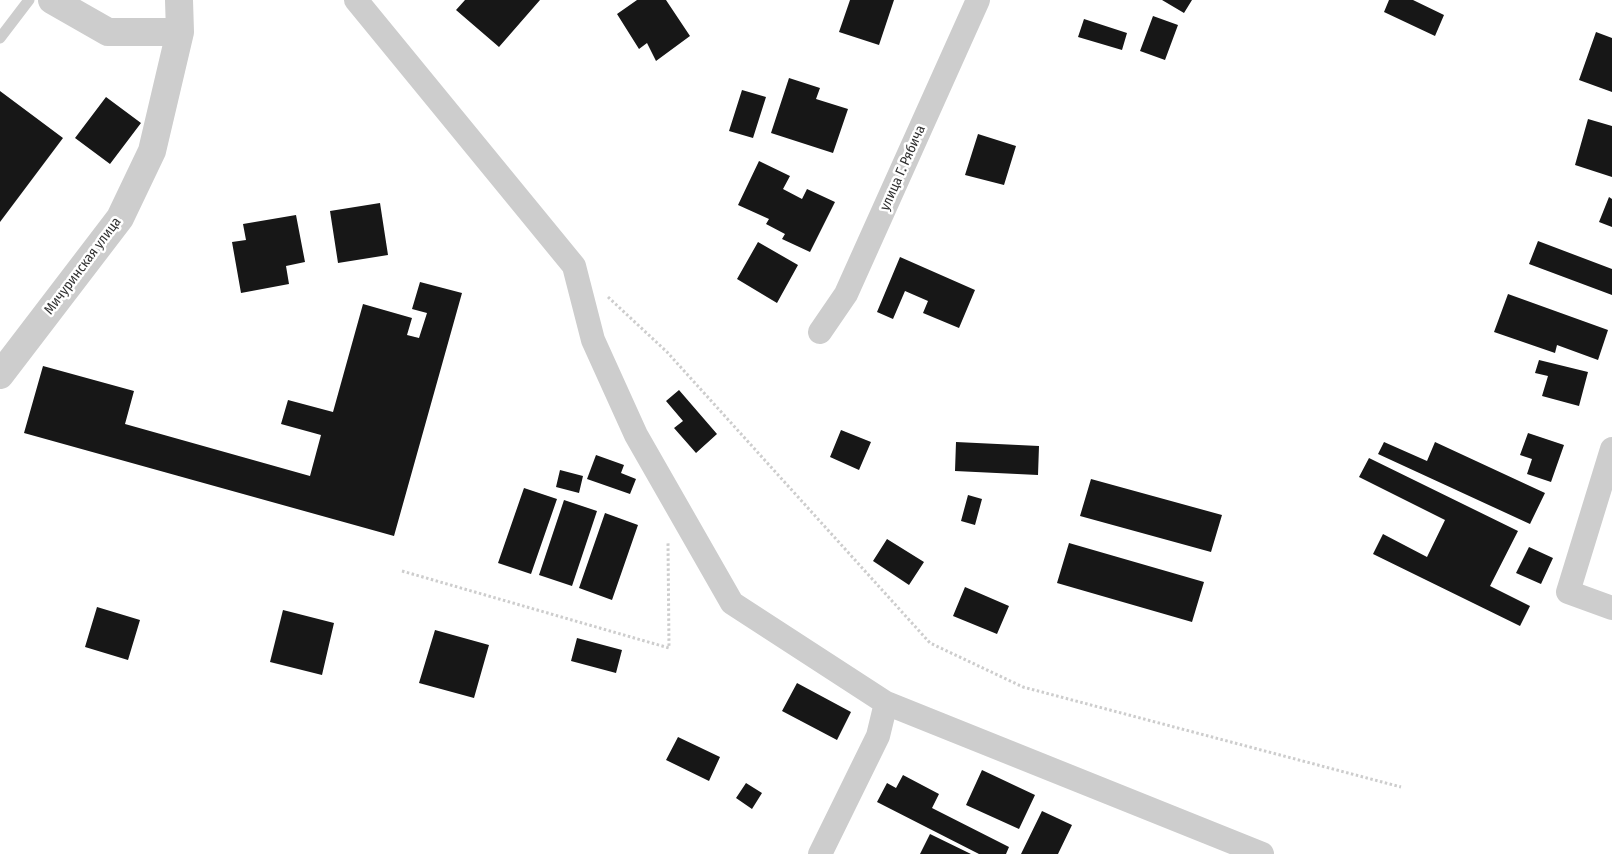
<!DOCTYPE html>
<html>
<head>
<meta charset="utf-8">
<style>
  body { margin:0 }
  canvas { display:block; background:#fff }
</style>
</head>
<body>
<canvas width="1612" height="854"></canvas>
<script>
const ctx = document.querySelector('canvas').getContext('2d');
ctx.lineJoin = 'round';
function paint(path, color) { ctx.fillStyle = color; ctx.fill(path, 'evenodd'); }
const poly = rows => new Path2D(rows.map(r => 'M' + r).join(''));
function stroke(path, color, width, dash) { ctx.strokeStyle = color; ctx.lineWidth = width; ctx.lineCap = dash ? 'butt' : 'round'; ctx.setLineDash(dash || []); ctx.stroke(path); }
function write(font, color, halo, rows, align = 'center') {
  ctx.font = font + ' "Fira Sans Condensed",sans-serif'; ctx.lineWidth = 5; ctx.setLineDash([]); ctx.textBaseline = 'middle'; ctx.strokeStyle = halo; ctx.fillStyle = color; for (const [text, x, y, turn = 0] of rows) {
    ctx.save(); ctx.translate(x, y); ctx.rotate((+turn || 0) * Math.PI / 180); ctx.textAlign = isNaN(turn) ? turn : align; if (halo) ctx.strokeText(text, 0, 0); ctx.fillText(text, 0, 0); ctx.restore();
  }
}
paint(poly([
  [465,0,540,0,499,47,456,10],
  [637,0,666,0,690,36,656,61,647,43,639,49,617,14],
  [850,0,894,0,879,45,839,32],
  [1162,0,1192,0,1184,13],
  [1389,0,1413,0,1444,15,1435,36,1384,12],
  [1153,16,1178,25,1165,60,1140,51],
  [1084,19,1127,33,1122,50,1078,37],
  [1596,32,1612,38,1612,92,1579,80],
  [789,78,820,88,816,99,848,109,833,153,771,133],
  [742,90,766,97,753,138,729,131],
  [0,91,63,138,0,222],
  [106,97,141,123,110,164,75,138],
  [1588,119,1612,126,1612,177,1575,165],
  [978,134,1016,146,1004,185,965,175],
  [759,161,790,176,783,189,802,199,807,189,835,202,810,252,782,239,785,234,766,224,769,219,738,205],
  [1609,197,1612,199,1612,227,1599,222],
  [380,203,388,255,338,263,330,211],
  [296,215,305,262,286,266,289,284,241,293,232,242,246,240,243,224],
  [1538,241,1612,269,1612,295,1529,264],
  [758,242,798,265,777,303,737,279],
  [900,257,975,290,959,328,923,313,928,301,905,291,893,319,877,312],
  [420,282,462,293,394,536,24,433,43,366,134,391,125,424,310,476,321,435,281,424,288,400,333,412,363,304,412,318,407,335,419,338,427,313,412,309],
  [1508,294,1608,330,1598,360,1557,345,1555,353,1494,332],
  [1539,360,1588,372,1579,406,1542,396,1548,376,1535,373],
  [679,390,717,434,696,453,674,428,683,421,666,401],
  [841,430,871,442,859,470,830,457],
  [1528,433,1564,445,1551,482,1527,474,1532,459,1520,455],
  [956,442,1039,446,1038,475,955,471],
  [1384,442,1427,461,1435,442,1545,493,1530,524,1378,454],
  [596,455,624,465,621,473,636,479,630,494,587,479],
  [1369,458,1518,531,1490,586,1530,606,1520,626,1373,554,1383,534,1427,557,1445,520,1359,477],
  [560,470,583,476,579,493,556,487],
  [1091,479,1222,515,1211,552,1080,516],
  [524,488,557,499,531,574,498,563],
  [968,495,982,499,975,525,961,521],
  [564,500,597,511,572,586,539,575],
  [605,513,638,525,612,600,579,588],
  [887,539,924,562,909,585,873,561],
  [1069,543,1204,582,1192,622,1057,583],
  [1529,547,1553,558,1541,584,1516,573],
  [965,587,1009,606,997,634,953,616],
  [97,607,140,620,128,660,85,647],
  [283,610,334,623,322,675,270,662],
  [435,630,489,645,474,698,419,683],
  [577,638,622,650,616,673,571,661],
  [797,683,851,712,837,740,782,711],
  [678,737,720,757,709,781,666,760],
  [982,770,1035,795,1019,829,966,805],
  [903,775,939,794,932,808,1009,847,1006,854,979,854,877,802,887,783,896,788],
  [746,783,762,793,752,809,736,798],
  [1042,811,1072,825,1058,854,1021,854],
  [930,834,971,854,920,854]
]), '#171717');
stroke(poly([
  [608,297,667,352,930,643,1023,687,1401,787],
  [402,571,669,648,668,542]
]), '#cdcdcd', 3, [2.5, 2.5]);
stroke(poly([
  [0,38,29,0]
]), '#cdcdcd', 11);
stroke(poly([
  [356,0,574,266,593,340,636,435,732,603,886,703,1262,854],
  [820,332,846,294,978,0],
  [1612,449,1568,592,1612,608],
  [820,854,878,736,886,703]
]), '#cdcdcd', 24);
stroke(poly([
  [52,0,108,32,180,32],
  [0,375,120,218,152,151,180,32,179,0]
]), '#cdcdcd', 28);
write('14px', '#303030', '#fff', [
  ["улица Г. Рябича",903,168,-66],
  ["Мичуринская улица",83,266,-53]
]);
</script>
</body>
</html>
